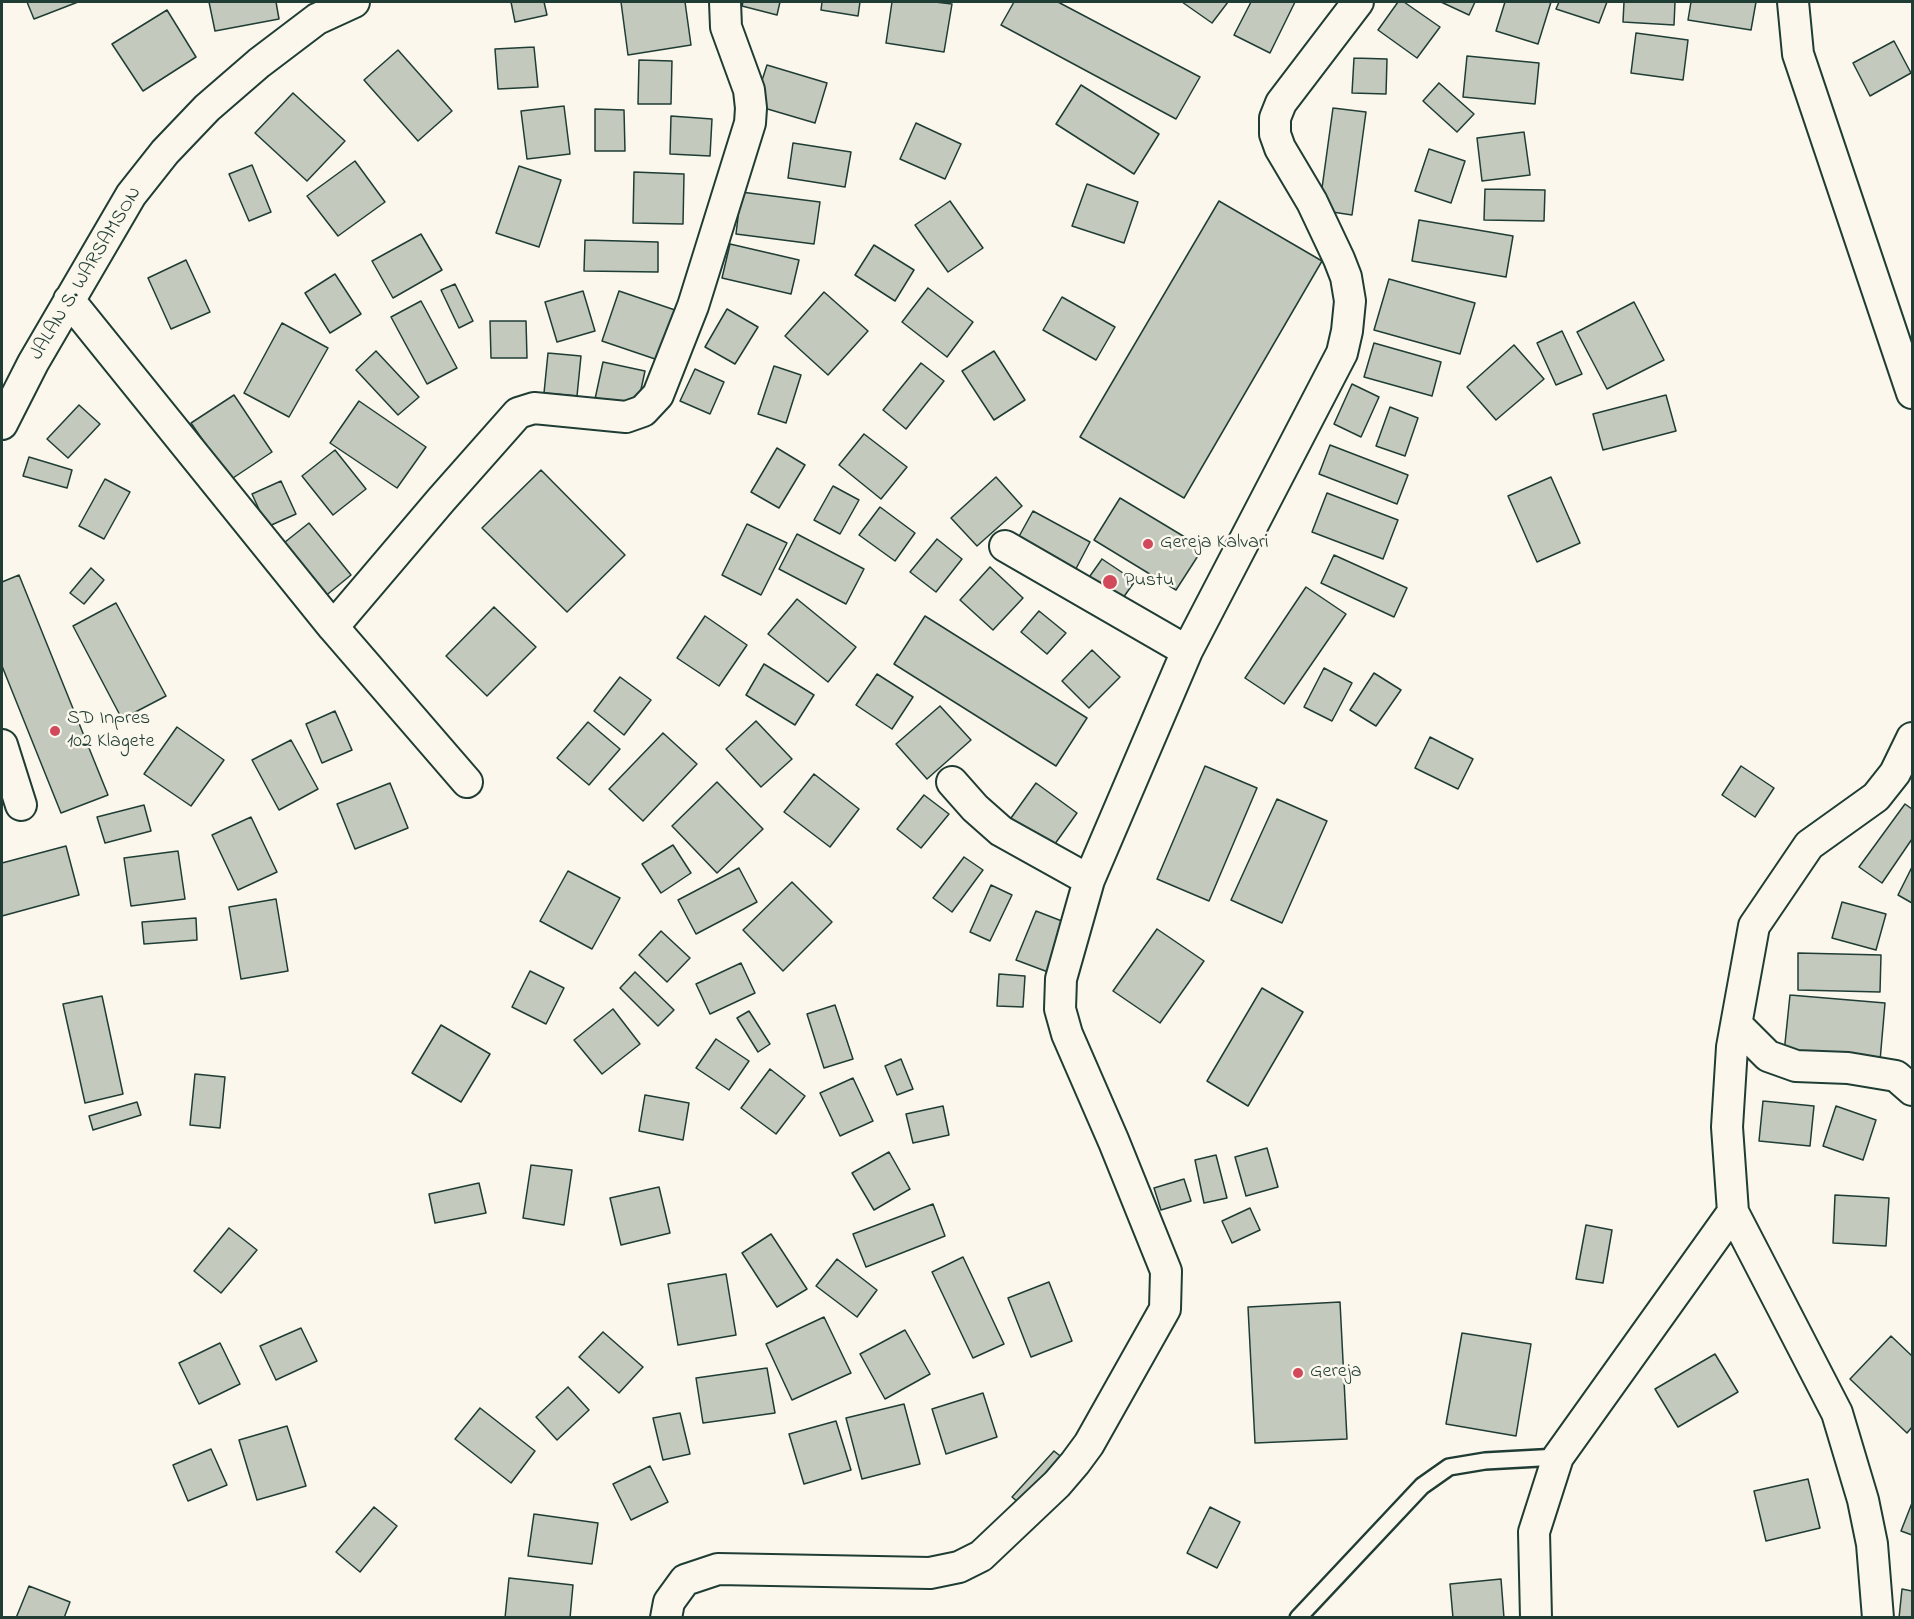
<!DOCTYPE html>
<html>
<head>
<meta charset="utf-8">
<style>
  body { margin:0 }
  #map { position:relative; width:1914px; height:1619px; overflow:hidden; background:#fbf7ec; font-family:"Indie Flower",sans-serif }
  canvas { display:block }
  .frame { position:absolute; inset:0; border:3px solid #1f3d34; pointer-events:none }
</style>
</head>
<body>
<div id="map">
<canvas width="1914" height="1619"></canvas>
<div class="frame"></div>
</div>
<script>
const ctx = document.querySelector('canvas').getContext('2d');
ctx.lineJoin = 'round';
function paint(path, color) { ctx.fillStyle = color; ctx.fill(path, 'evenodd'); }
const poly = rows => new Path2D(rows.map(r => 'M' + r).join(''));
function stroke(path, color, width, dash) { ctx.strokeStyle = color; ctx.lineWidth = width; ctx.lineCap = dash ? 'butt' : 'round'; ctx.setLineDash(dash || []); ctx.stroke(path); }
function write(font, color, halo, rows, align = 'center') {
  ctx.font = font + ' "Indie Flower",sans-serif'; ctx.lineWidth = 5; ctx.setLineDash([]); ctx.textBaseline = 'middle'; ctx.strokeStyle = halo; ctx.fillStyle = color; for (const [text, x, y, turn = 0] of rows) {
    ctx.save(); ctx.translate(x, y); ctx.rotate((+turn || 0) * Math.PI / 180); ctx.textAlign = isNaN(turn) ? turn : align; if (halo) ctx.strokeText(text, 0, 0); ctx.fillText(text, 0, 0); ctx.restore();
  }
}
const building = poly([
  [27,2,78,2,34,19,27,2],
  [209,2,276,2,279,19,215,31,209,2],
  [511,2,544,2,547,15,515,22,511,2],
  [621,2,685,2,691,45,628,55,621,2],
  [743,2,780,2,777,15,742,6,743,2],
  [822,2,860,2,858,16,821,10,822,2],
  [892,2,935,2,952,4,944,52,886,43,892,2],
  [1014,2,1058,2,1200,77,1176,119,1001,25,1014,2],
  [1182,2,1228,2,1212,23,1182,2],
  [1251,2,1295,2,1270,53,1234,35,1251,2],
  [1398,2,1404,2,1440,27,1417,58,1378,30,1398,2],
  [1441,2,1475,2,1469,15,1441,2],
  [1505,2,1551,2,1538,44,1496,31,1505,2],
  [1559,2,1607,2,1599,23,1556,9,1559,2],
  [1624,2,1675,2,1674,25,1623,22,1624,2],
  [1691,2,1756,2,1751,30,1688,20,1691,2],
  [167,10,196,57,143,91,112,44,167,10],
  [1636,33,1688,40,1683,80,1631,73,1636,33],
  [1894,41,1911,73,1870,96,1853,63,1894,41],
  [534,47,538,87,498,89,495,49,534,47],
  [398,50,452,111,418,141,364,80,398,50],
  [1467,56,1539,63,1535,104,1463,97,1467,56],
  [1354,58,1387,59,1386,94,1352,93,1354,58],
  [639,60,672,61,671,104,638,104,639,60],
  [767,65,827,83,815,123,754,105,767,65],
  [1439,83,1474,114,1457,132,1423,101,1439,83],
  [1081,85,1159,134,1134,174,1056,124,1081,85],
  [293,93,345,141,307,181,255,133,293,93],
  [564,106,570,154,527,159,521,111,564,106],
  [1333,108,1366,112,1352,215,1319,210,1333,108],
  [595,109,624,110,625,151,595,151,595,109],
  [671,116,712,119,710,156,670,154,671,116],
  [916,123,961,144,945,179,900,159,916,123],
  [1524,132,1530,175,1482,181,1477,138,1524,132],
  [793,143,851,152,845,187,788,178,793,143],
  [1429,149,1465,161,1451,203,1415,191,1429,149],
  [355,161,385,202,338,236,307,196,355,161],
  [252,165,271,212,249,221,229,174,252,165],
  [519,166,561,180,539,247,496,233,519,166],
  [634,172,684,174,683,224,633,223,634,172],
  [1087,184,1138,202,1124,243,1072,226,1087,184],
  [1485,189,1545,190,1544,221,1484,220,1485,189],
  [741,192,820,202,814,244,736,234,741,192],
  [950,201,983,248,948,272,915,225,950,201],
  [1219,201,1322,261,1184,498,1080,437,1219,201],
  [1419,220,1513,236,1506,277,1412,261,1419,220],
  [421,234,442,270,393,298,372,261,421,234],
  [585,240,658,242,658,272,584,271,585,240],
  [730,244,799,260,791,294,722,278,730,244],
  [874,245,914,270,895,301,855,275,874,245],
  [186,260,210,312,171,329,148,278,186,260],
  [335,274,361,314,330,333,305,293,335,274],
  [1389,279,1475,303,1460,354,1374,330,1389,279],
  [455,284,473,321,459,328,441,290,455,284],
  [928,288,973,322,947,357,902,322,928,288],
  [583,291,595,331,557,342,545,302,583,291],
  [619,291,675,310,658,360,602,341,619,291],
  [824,292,868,331,828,375,785,336,824,292],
  [1062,297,1115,327,1096,360,1043,330,1062,297],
  [421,301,457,368,427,384,391,317,421,301],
  [1634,302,1664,360,1607,389,1577,332,1634,302],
  [727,309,758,327,735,364,705,347,727,309],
  [490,321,526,321,527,358,491,358,490,321],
  [282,323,328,348,289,417,244,393,282,323],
  [1562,331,1582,374,1556,385,1537,343,1562,331],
  [1374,343,1441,362,1432,396,1364,377,1374,343],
  [1514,345,1544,379,1496,420,1467,387,1514,345],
  [376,351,419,397,398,415,356,370,376,351],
  [994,351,1025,400,994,420,962,371,994,351],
  [548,353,581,356,577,396,544,393,548,353],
  [603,362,645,371,637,408,595,399,603,362],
  [921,363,944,381,906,429,883,410,921,363],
  [774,366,801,375,786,423,758,414,774,366],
  [695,369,724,382,710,414,680,401,695,369],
  [1352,384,1379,397,1361,437,1334,424,1352,384],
  [234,395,272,452,230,480,191,423,234,395],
  [1666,395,1676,431,1603,450,1593,414,1666,395],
  [359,401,426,447,397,488,330,443,359,401],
  [79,405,100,424,68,458,47,439,79,405],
  [1390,407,1418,418,1405,456,1376,446,1390,407],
  [864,434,907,467,881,499,839,465,864,434],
  [1330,445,1408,475,1397,504,1319,474,1330,445],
  [777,448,805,465,779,508,751,492,777,448],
  [335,450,366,489,333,515,302,476,335,450],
  [29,457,72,470,67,488,23,476,29,457],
  [541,470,625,555,567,612,482,528,541,470],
  [996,477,1022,506,977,546,951,518,996,477],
  [1551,477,1580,543,1537,562,1508,496,1551,477],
  [105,479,130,492,104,539,79,526,105,479],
  [281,481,296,514,267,527,252,494,281,481],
  [833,486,859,500,840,534,814,520,833,486],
  [1327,493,1398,520,1383,559,1312,532,1327,493],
  [1120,498,1203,548,1176,590,1094,540,1120,498],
  [880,507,915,533,895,561,859,535,880,507],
  [1033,511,1090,542,1070,580,1012,549,1033,511],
  [309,523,351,575,323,598,280,546,309,523],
  [747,524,787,543,761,595,722,575,747,524],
  [797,534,864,569,846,604,779,569,797,534],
  [937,539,962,559,936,592,910,572,937,539],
  [1334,555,1407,588,1394,617,1321,583,1334,555],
  [1102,559,1135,581,1118,605,1085,583,1102,559],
  [990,567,1023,598,993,630,960,600,990,567],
  [91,568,104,580,84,604,70,593,91,568],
  [19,575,108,795,61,813,2,666,2,582,19,575],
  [1306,587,1346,614,1284,704,1245,678,1306,587],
  [797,599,856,647,828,682,768,634,797,599],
  [116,603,166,696,122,719,73,626,116,603],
  [494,607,536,647,487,696,446,656,494,607],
  [1039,611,1066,633,1047,654,1021,632,1039,611],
  [705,616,747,645,719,686,677,658,705,616],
  [925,616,1087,718,1056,766,894,664,925,616],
  [1092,650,1120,677,1089,708,1062,681,1092,650],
  [764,664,814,695,795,725,746,695,764,664],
  [1324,668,1352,683,1332,721,1304,707,1324,668],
  [1374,673,1401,690,1376,726,1350,710,1374,673],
  [877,674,913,697,892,729,856,705,877,674],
  [620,677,651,700,624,735,594,711,620,677],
  [940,706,971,740,927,779,896,744,940,706],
  [335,711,352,750,322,763,306,724,335,711],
  [756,721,792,759,761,787,726,749,756,721],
  [588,722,620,749,589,785,557,758,588,722],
  [177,727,224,760,191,806,144,774,177,727],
  [663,733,697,764,643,821,609,789,663,733],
  [1430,737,1473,759,1458,789,1415,768,1430,737],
  [291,740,318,789,279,810,252,760,291,740],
  [1205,766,1257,788,1209,901,1157,879,1205,766],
  [1741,766,1774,788,1755,817,1722,795,1741,766],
  [814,774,859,809,830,847,784,812,814,774],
  [717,782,763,829,717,873,672,826,717,782],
  [390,783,408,828,355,849,337,804,390,783],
  [1036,783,1077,813,1047,855,1006,825,1036,783],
  [924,795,949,814,921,848,897,829,924,795],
  [1277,799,1327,821,1282,923,1231,900,1277,799],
  [1905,804,1912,809,1912,839,1882,883,1859,867,1905,804],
  [144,805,151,831,105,843,97,817,144,805],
  [251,817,277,872,238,890,212,835,251,817],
  [673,845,691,873,661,893,642,864,673,845],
  [66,846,79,895,2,916,2,863,66,846],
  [178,851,185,899,131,906,124,858,178,851],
  [964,857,983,870,952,912,933,898,964,857],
  [1912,867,1912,903,1898,895,1912,867],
  [739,868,757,902,696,934,678,900,739,868],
  [568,871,620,898,592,949,540,921,568,871],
  [792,882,832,922,783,971,743,930,792,882],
  [991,885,1012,895,990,941,970,932,991,885],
  [276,899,288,971,241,979,229,907,276,899],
  [1842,902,1886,914,1876,950,1832,938,1842,902],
  [1036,911,1067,923,1048,972,1016,960,1036,911],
  [196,918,197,940,144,944,142,922,196,918],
  [1157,929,1204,961,1160,1023,1113,991,1157,929],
  [661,931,690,958,667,982,639,955,661,931],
  [1798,953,1881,955,1880,992,1798,990,1798,953],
  [741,963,755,993,710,1014,696,984,741,963],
  [530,971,564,988,546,1024,512,1007,530,971],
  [635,972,674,1010,658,1026,620,988,635,972],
  [999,974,1025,976,1023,1007,997,1006,999,974],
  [1262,988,1303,1012,1248,1106,1207,1081,1262,988],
  [1790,995,1885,1003,1880,1061,1784,1053,1790,995],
  [102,996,123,1094,85,1103,63,1004,102,996],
  [835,1005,853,1059,824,1068,807,1014,835,1005],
  [613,1009,640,1044,602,1074,574,1040,613,1009],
  [749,1011,770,1044,758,1052,737,1018,749,1011],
  [441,1025,490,1054,461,1102,412,1073,441,1025],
  [716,1039,749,1061,729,1090,696,1068,716,1039],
  [901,1059,913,1089,897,1095,885,1066,901,1059],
  [770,1069,805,1096,776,1134,741,1108,770,1069],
  [195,1074,225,1077,220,1128,190,1125,195,1074],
  [853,1078,873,1121,840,1136,820,1093,853,1078],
  [645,1095,689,1103,683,1140,639,1131,645,1095],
  [1763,1101,1814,1106,1810,1146,1759,1141,1763,1101],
  [137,1102,141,1115,93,1130,89,1116,137,1102],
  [943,1106,949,1135,913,1143,906,1114,943,1106],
  [1836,1106,1876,1120,1863,1160,1823,1146,1836,1106],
  [1267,1148,1278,1187,1246,1196,1235,1157,1267,1148],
  [889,1152,910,1189,874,1210,852,1173,889,1152],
  [1216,1155,1227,1198,1204,1203,1195,1160,1216,1155],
  [531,1165,572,1170,564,1225,523,1218,531,1165],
  [1184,1179,1191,1201,1161,1210,1154,1188,1184,1179],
  [479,1183,486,1213,435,1223,429,1194,479,1183],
  [659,1187,670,1233,621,1245,610,1198,659,1187],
  [1835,1195,1889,1198,1886,1246,1833,1243,1835,1195],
  [933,1204,945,1236,866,1267,853,1234,933,1204],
  [1250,1208,1260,1230,1232,1243,1222,1221,1250,1208],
  [1586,1225,1612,1230,1603,1283,1576,1279,1586,1225],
  [229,1228,257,1250,221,1293,194,1271,229,1228],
  [771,1234,807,1289,777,1307,742,1253,771,1234],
  [963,1257,1004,1344,973,1358,932,1272,963,1257],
  [837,1259,877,1290,857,1317,816,1286,837,1259],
  [726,1274,736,1335,678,1345,668,1284,726,1274],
  [1049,1282,1072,1341,1031,1357,1008,1298,1049,1282],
  [1340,1302,1347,1439,1255,1443,1248,1307,1340,1302],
  [824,1317,851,1373,792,1400,766,1344,824,1317],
  [301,1328,317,1361,276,1380,260,1346,301,1328],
  [905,1330,930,1374,885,1399,860,1354,905,1330],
  [603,1332,643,1367,619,1393,579,1357,603,1332],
  [1462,1333,1531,1344,1516,1436,1446,1424,1462,1333],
  [1891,1336,1912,1356,1912,1427,1907,1433,1850,1379,1891,1336],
  [220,1343,240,1384,199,1404,179,1363,220,1343],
  [1715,1354,1738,1392,1678,1427,1655,1389,1715,1354],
  [767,1368,775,1413,703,1423,696,1378,767,1368],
  [568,1387,589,1410,557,1440,536,1417,568,1387],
  [983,1393,997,1437,946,1454,932,1409,983,1393],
  [904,1404,920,1464,862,1479,846,1418,904,1404],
  [480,1408,535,1451,511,1483,455,1439,480,1408],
  [680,1413,690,1454,663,1460,653,1418,680,1413],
  [836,1421,851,1470,804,1484,789,1434,836,1421],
  [287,1426,306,1486,257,1500,239,1440,287,1426],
  [211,1449,227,1485,188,1501,173,1465,211,1449],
  [1054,1451,1070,1464,1027,1510,1012,1497,1054,1451],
  [650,1466,668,1502,631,1520,613,1484,650,1466],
  [1808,1479,1820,1528,1766,1541,1754,1491,1808,1479],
  [1912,1503,1912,1535,1901,1531,1912,1503],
  [374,1507,397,1526,360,1572,336,1552,374,1507],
  [1210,1507,1240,1522,1217,1568,1187,1553,1210,1507],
  [534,1514,598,1523,592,1564,528,1556,534,1514],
  [509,1578,573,1585,570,1618,505,1618,509,1578],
  [1501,1579,1504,1618,1453,1618,1450,1584,1501,1579],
  [29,1586,70,1602,64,1618,16,1618,29,1586],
  [1902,1589,1912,1591,1912,1618,1899,1618,1902,1589]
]);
paint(building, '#c4c9be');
stroke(building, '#1f3d34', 1.5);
const service = poly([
  [1298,1618,1422,1486,1449,1467,1485,1461,1558,1457]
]);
const minor = poly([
  [1793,2,1798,54,1912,393],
  [69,300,333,627,467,782],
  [2,424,33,363,131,195,165,152,207,108,259,63,317,19,354,2],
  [1005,546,1187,651],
  [333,627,441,500,518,413,534,408,626,417,643,411,658,395,693,306,750,123,751,108,749,90,726,27,725,2],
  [2,745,21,805],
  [952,782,975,808,1001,831,1089,880],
  [1737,1025,1768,1056,1796,1066,1848,1068,1896,1076,1912,1090],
  [666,1618,669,1602,685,1580,718,1569,930,1573,959,1567,981,1556,1057,1484,1075,1463,1089,1444,1165,1309,1166,1271,1114,1142,1067,1034,1060,1009,1061,979,1089,880,1187,651,1342,353,1347,331,1350,301,1346,277,1339,259,1312,202,1280,148,1275,134,1275,118,1281,103,1358,2],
  [1536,1618,1534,1532,1558,1457,1733,1212],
  [1878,1618,1872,1544,1863,1500,1837,1413,1733,1212,1727,1127,1732,1047,1754,926,1809,845,1876,797,1895,773,1912,738]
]);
stroke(service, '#1f3d34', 20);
stroke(minor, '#1f3d34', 34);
stroke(service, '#fbf7ec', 15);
stroke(minor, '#fbf7ec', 30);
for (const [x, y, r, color] of [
  [1148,544,6,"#d1495b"],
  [1110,582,8,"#d1495b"],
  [55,731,6,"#d1495b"],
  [1298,1373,6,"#d1495b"]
]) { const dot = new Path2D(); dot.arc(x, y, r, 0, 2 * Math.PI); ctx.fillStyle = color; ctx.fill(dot); stroke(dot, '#fbf7ec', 2); }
write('20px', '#1f3d34', '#fbf7ec', [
  ["JALAN S. WARSAMSON",87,274,-59]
]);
write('20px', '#1f3d34', '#fbf7ec', [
  ["Gereja Kalvari",1160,544],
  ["Pustu",1124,582],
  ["SD Inpres",67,720],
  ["102 Klagete",67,743],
  ["Gereja",1310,1373]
], 'left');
</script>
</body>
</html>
